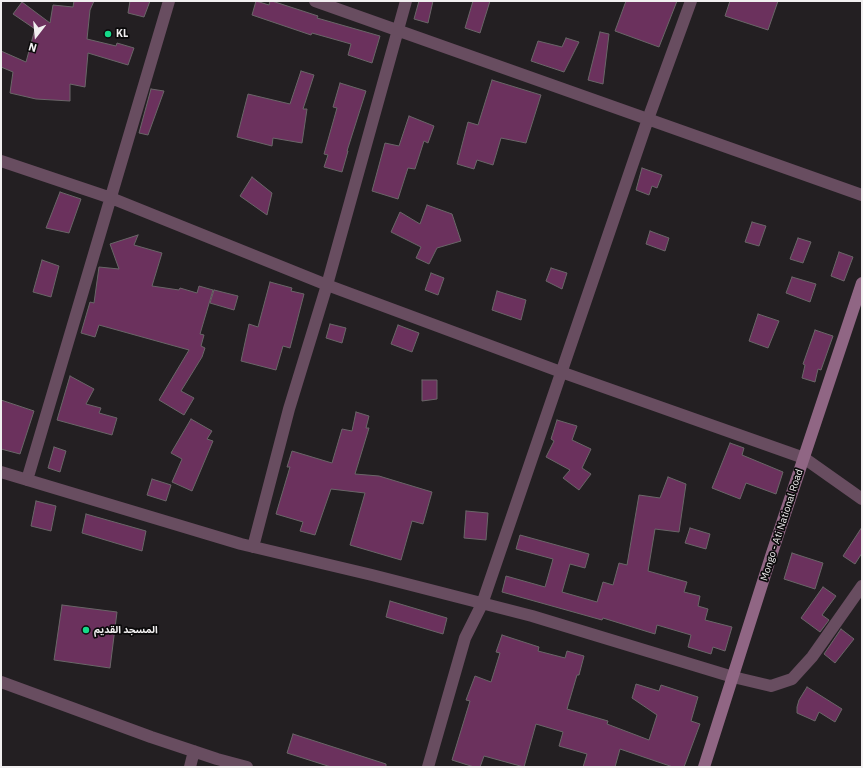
<!DOCTYPE html>
<html>
<head>
<meta charset="utf-8">
<style>
  body { margin:0 }
  #map { position:relative; width:863px; height:768px; overflow:hidden; background:#231f22; font-family:"IBM Plex Sans",sans-serif }
  canvas { display:block }
  .frame { position:absolute; inset:0; border:2px solid #f1eff0; pointer-events:none }
  .north { position:absolute; left:16px; top:16px; width:40px; height:40px; -webkit-text-stroke:3px #0b0a0b; paint-order:stroke; rotate:196deg; font-size:11px; font-weight:700; line-height:16px; text-align:center; color:#f1eff0 }
  .north::after { content:''; display:block; margin:auto; width:14px; height:18px; background:#f1eff0; clip-path:polygon(50% 0,100% 100%,50% 72%,0 100%) }
</style>
</head>
<body>
<div id="map">
<canvas width="863" height="768"></canvas>
<div class="frame"></div>
<div class="north">N</div>
</div>
<script>
const ctx = document.querySelector('canvas').getContext('2d');
ctx.lineJoin = 'round';
function paint(path, color) { ctx.fillStyle = color; ctx.fill(path, 'evenodd'); }
const poly = rows => new Path2D(rows.map(r => 'M' + r).join(''));
function stroke(path, color, width, dash) { ctx.strokeStyle = color; ctx.lineWidth = width; ctx.lineCap = dash ? 'butt' : 'round'; ctx.setLineDash(dash || []); ctx.stroke(path); }
function write(font, color, halo, rows, align = 'center') {
  ctx.font = font + ' "IBM Plex Sans","Noto Sans Arabic",sans-serif'; ctx.lineWidth = 3.5; ctx.setLineDash([]); ctx.textBaseline = 'middle'; ctx.strokeStyle = halo; ctx.fillStyle = color; for (const [text, x, y, turn = 0] of rows) {
    ctx.save(); ctx.translate(x, y); ctx.rotate((+turn || 0) * Math.PI / 180); ctx.textAlign = isNaN(turn) ? turn : align; if (halo) ctx.strokeText(text, 0, 0); ctx.fillText(text, 0, 0); ctx.restore();
  }
}
const building = poly([
  [74,1,94,1,90,10,87,39,116,46,117,43,134,48,128,65,88,53,85,87,70,84,70,101,36,99,10,93,13,72,1,67,1,51,26,62,35,29,13,14,22,2,50,23,53,5,73,7,74,1],
  [130,1,150,1,144,17,128,13,130,1],
  [256,1,269,5,270,1,272,1,318,16,317,18,380,36,372,63,348,55,351,44,312,33,311,35,252,15,256,1],
  [419,1,433,1,428,23,414,19,419,1],
  [473,1,490,1,480,33,465,28,473,1],
  [626,1,677,1,659,47,615,31,626,1],
  [730,1,778,1,768,30,725,16,730,1],
  [600,32,609,34,603,84,588,80,600,32],
  [566,38,579,42,564,72,531,61,538,41,562,47,566,38],
  [301,71,314,75,303,109,307,109,302,143,273,138,272,146,237,137,248,94,290,104,301,71],
  [492,80,541,95,526,143,501,138,493,165,477,160,474,169,457,164,468,122,478,125,492,80],
  [340,83,366,91,347,151,348,151,342,172,324,167,328,155,324,154,337,108,333,107,340,83],
  [151,89,164,91,148,135,139,133,151,89],
  [409,116,434,126,428,143,424,141,415,169,408,168,398,199,372,191,385,143,399,146,409,116],
  [642,168,662,175,657,188,652,186,649,195,636,190,642,168],
  [252,177,272,193,267,215,240,196,252,177],
  [60,192,81,199,69,233,46,228,60,192],
  [427,205,452,214,461,241,437,248,429,264,416,258,421,247,391,232,400,212,420,224,427,205],
  [752,222,766,226,759,246,745,242,752,222],
  [650,231,669,238,665,251,646,244,650,231],
  [138,235,134,245,162,253,152,286,179,290,180,288,197,293,199,286,213,290,200,334,204,335,201,346,205,348,202,357,181,391,194,398,184,415,159,400,189,350,99,325,95,337,81,333,90,302,94,303,99,267,119,269,110,244,138,235],
  [798,238,811,242,803,263,790,259,798,238],
  [839,252,853,257,844,281,831,276,839,252],
  [42,260,59,266,51,297,33,292,42,260],
  [551,268,567,273,562,289,546,281,551,268],
  [431,273,444,278,438,295,425,290,431,273],
  [792,277,816,284,810,302,786,293,792,277],
  [270,282,292,288,291,291,304,294,290,348,283,346,276,370,241,361,249,324,258,327,270,282],
  [214,290,238,296,234,310,210,303,214,290],
  [497,291,526,300,521,320,492,310,497,291],
  [758,314,779,321,768,348,749,341,758,314],
  [330,324,346,328,342,343,326,338,330,324],
  [398,325,419,333,412,352,391,344,398,325],
  [815,330,833,336,821,370,818,369,815,382,802,378,805,365,803,364,815,330],
  [70,376,94,389,86,404,101,408,99,413,117,418,112,435,57,420,70,376],
  [422,380,437,380,437,399,422,401,422,380],
  [1,400,34,411,20,454,1,449,1,400],
  [356,412,369,416,366,428,369,428,355,474,379,476,432,492,423,524,412,521,401,560,350,545,365,493,331,489,315,535,300,531,303,522,276,514,290,467,287,467,292,451,332,463,342,429,352,431,356,412],
  [191,419,212,431,207,439,213,441,192,491,172,482,182,459,171,453,191,419],
  [557,420,577,426,572,440,591,449,582,468,591,474,579,490,563,478,570,470,546,457,554,441,551,439,557,420],
  [730,443,744,448,742,455,783,472,776,494,746,483,740,499,712,488,730,443],
  [54,447,66,451,60,472,48,468,54,447],
  [668,477,686,484,679,532,655,529,648,571,687,582,684,592,700,596,698,606,708,609,705,620,732,627,725,651,713,647,711,654,688,647,691,635,657,625,655,634,603,618,602,620,502,592,506,576,545,587,553,559,516,549,520,535,589,554,585,568,570,564,562,592,597,602,603,582,613,585,619,563,627,565,639,495,660,498,668,477],
  [152,479,171,485,166,501,147,495,152,479],
  [36,501,56,506,51,531,31,526,36,501],
  [466,511,488,513,486,540,464,538,466,511],
  [86,514,146,531,142,551,82,533,86,514],
  [862,527,862,553,855,564,843,556,862,527],
  [690,528,710,534,706,549,685,543,690,528],
  [792,553,823,563,815,589,784,579,792,553],
  [823,587,836,596,822,615,829,620,820,632,801,618,823,587],
  [390,601,447,618,443,634,386,617,390,601],
  [62,605,117,612,110,668,54,660,62,605],
  [841,629,854,639,835,663,824,654,841,629],
  [502,635,539,647,538,651,565,658,567,651,584,656,579,675,577,675,567,709,608,721,607,724,649,740,657,715,632,698,636,684,659,691,661,685,698,697,691,721,700,724,684,767,673,767,620,749,615,767,583,767,587,754,559,746,563,732,536,724,524,767,484,756,480,767,474,767,452,760,470,701,466,700,475,676,491,682,500,653,496,652,502,635],
  [807,687,842,709,835,722,819,712,815,721,797,713,797,707,799,700,807,687],
  [293,734,386,764,386,767,331,767,287,753,293,734]
]);
paint(building, '#6b315d');
stroke(building, '#6a6668', 1);
stroke(poly([
  [315,1,862,195],
  [1,161,111,198,327,285,561,372,804,458,862,499],
  [1,472,241,544,372,575,532,616,733,677,771,686,792,679,812,657,862,586],
  [27,480,169,1],
  [253,547,289,409,327,285,406,1],
  [1,682,151,737,217,759,247,767],
  [190,767,194,751],
  [428,767,465,638,482,604,648,119,691,1]
]), '#684d60', 12);
stroke(poly([
  [704,767,772,553,862,283]
]), '#906684', 12);
for (const [x, y, r, color] of [
  [108,34,4,"#15d989"],
  [86,630,4,"#15d989"]
]) { const dot = new Path2D(); dot.arc(x, y, r, 0, 2 * Math.PI); ctx.fillStyle = color; ctx.fill(dot); stroke(dot, '#0b0a0b', 1.5); }
write('bold 10px', '#f1eff0', '#0b0a0b', [
  ["KL",116,34],
  ["المسجد القديم",94,630]
], 'left');
write('10px', '#f1eff0', '#0b0a0b', [
  ["Mongo - Ati National Road",782,525,-72]
]);
</script>
</body>
</html>
